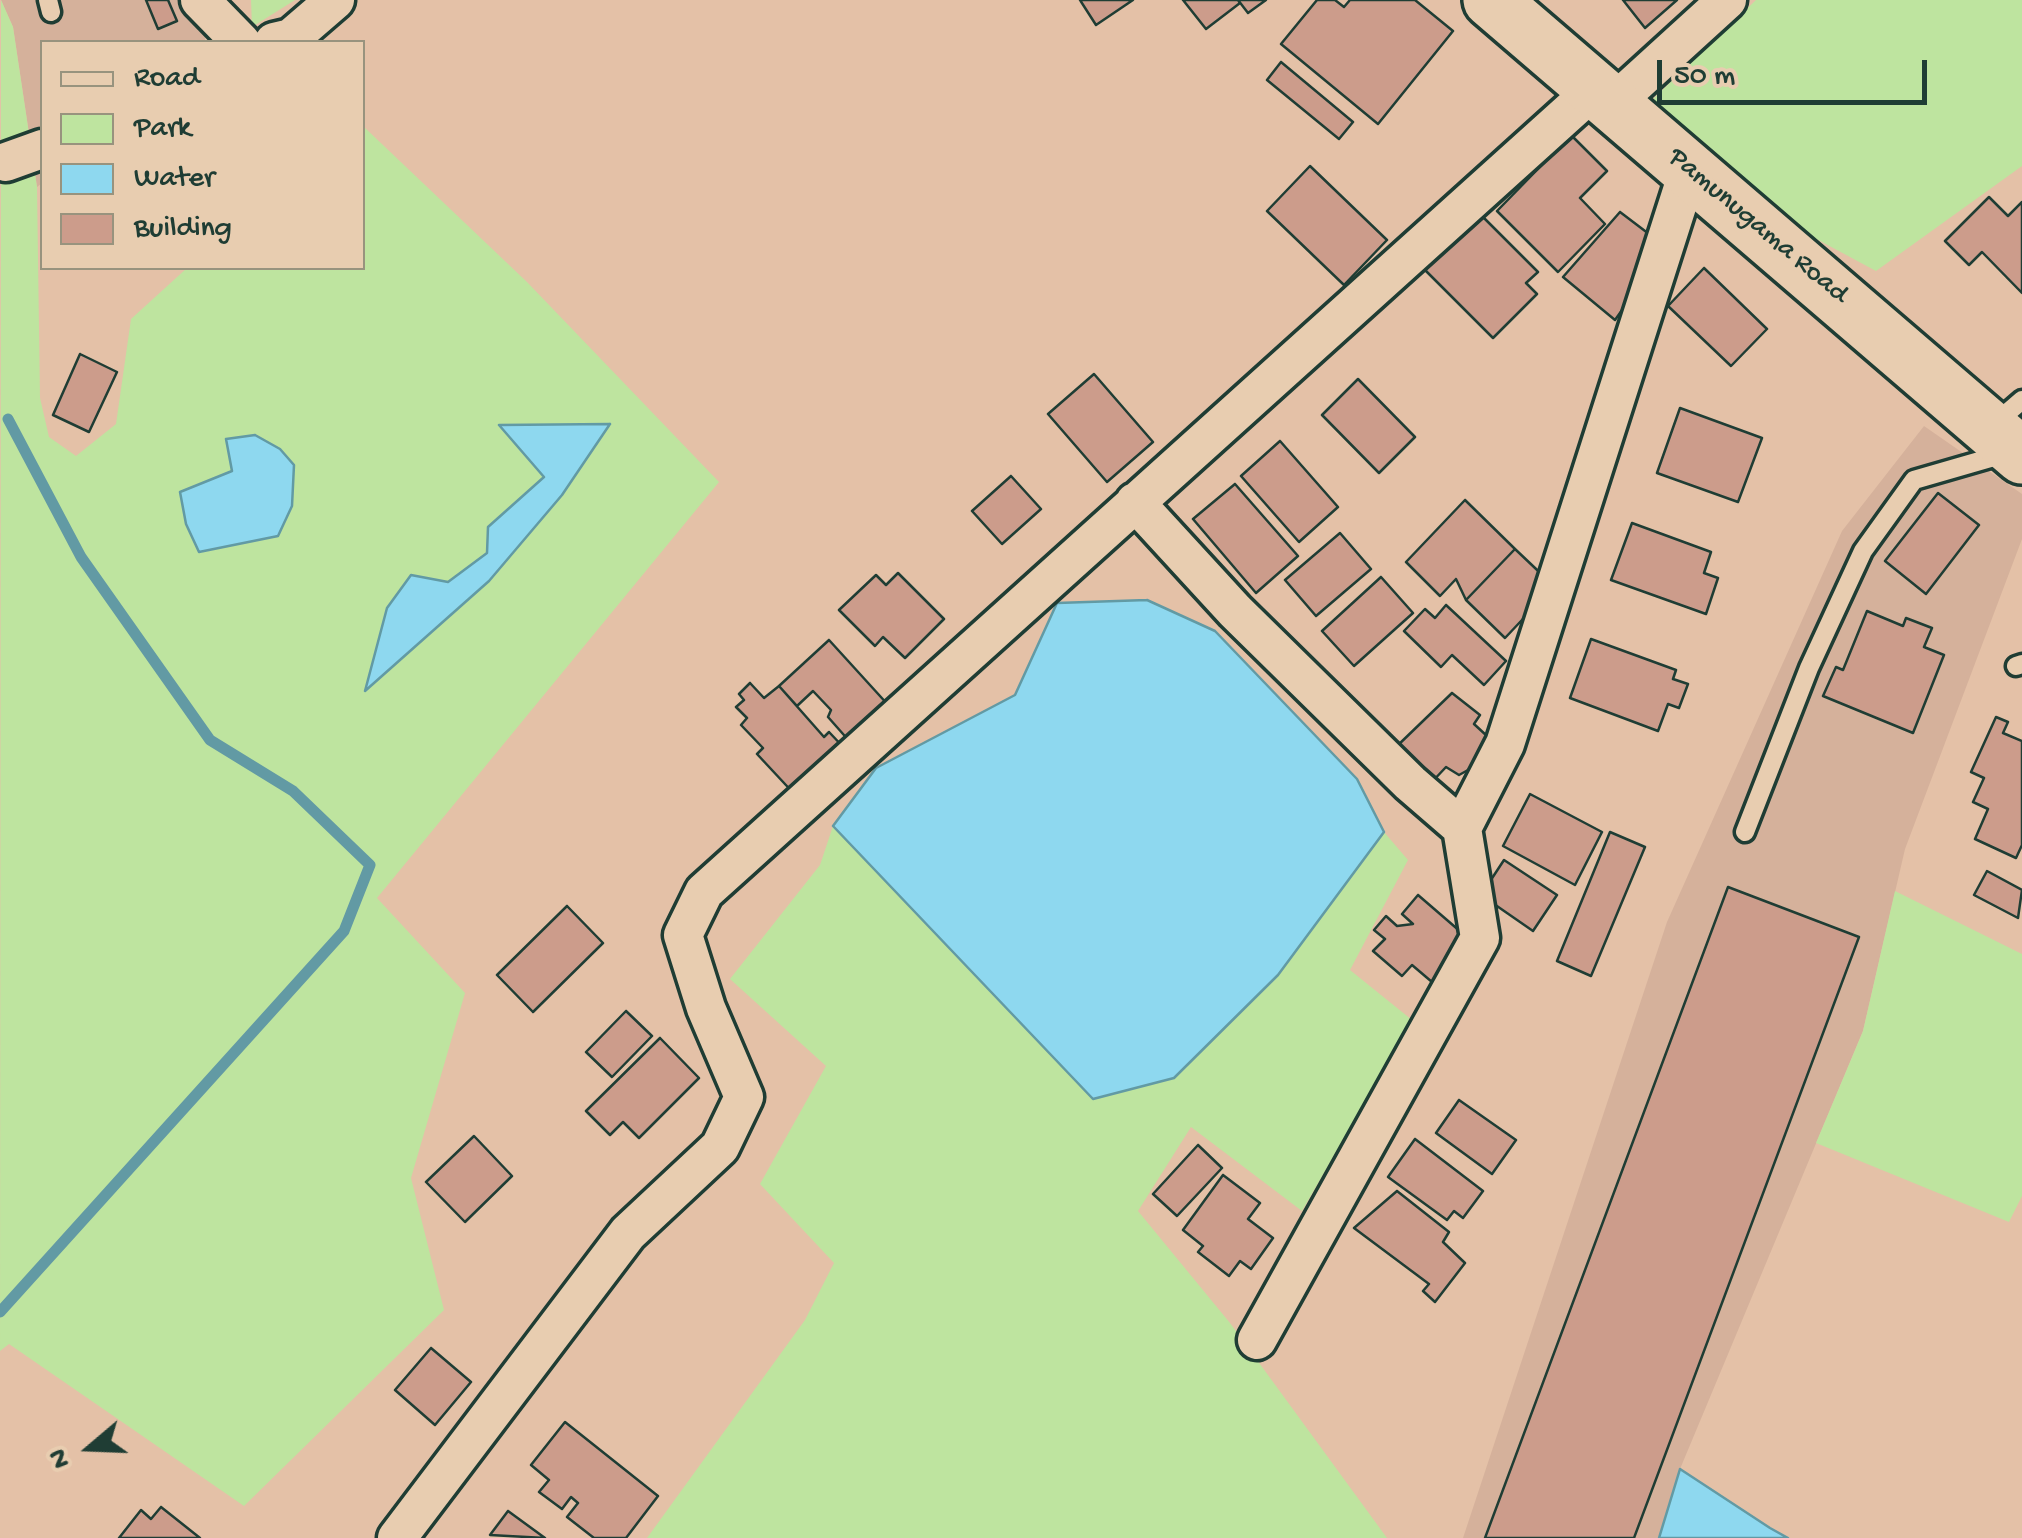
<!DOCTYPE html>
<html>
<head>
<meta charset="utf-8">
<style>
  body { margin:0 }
  #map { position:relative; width:2022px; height:1538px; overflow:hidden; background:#e4c1a7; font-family:"Gochi Hand",sans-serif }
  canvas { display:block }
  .legend { position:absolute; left:40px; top:40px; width:325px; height:230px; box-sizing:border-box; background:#e8cdb0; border:2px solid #98937e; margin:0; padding:12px 18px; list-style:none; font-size:30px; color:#1f3d34 }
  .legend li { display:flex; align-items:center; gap:20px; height:50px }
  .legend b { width:50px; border:2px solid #98937e }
  .north { position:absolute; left:40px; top:1398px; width:100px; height:100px; -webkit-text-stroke:8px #e8cdb0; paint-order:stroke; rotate:251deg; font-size:28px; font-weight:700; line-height:40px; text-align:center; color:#1f3d34 }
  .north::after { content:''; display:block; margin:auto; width:35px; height:45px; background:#1f3d34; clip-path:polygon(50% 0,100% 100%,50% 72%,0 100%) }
  .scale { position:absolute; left:1657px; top:60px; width:270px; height:45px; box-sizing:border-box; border:5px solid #1f3d34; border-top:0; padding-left:12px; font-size:30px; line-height:35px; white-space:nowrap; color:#1f3d34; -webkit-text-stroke:8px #e8cdb0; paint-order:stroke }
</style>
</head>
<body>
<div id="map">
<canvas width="2022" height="1538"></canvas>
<ul class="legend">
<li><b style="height:12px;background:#e8cdb0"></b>Road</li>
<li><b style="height:28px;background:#bee49f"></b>Park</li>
<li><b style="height:28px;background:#8ed8ef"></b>Water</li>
<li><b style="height:28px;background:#cc9c8b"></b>Building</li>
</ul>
<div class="north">N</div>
<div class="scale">50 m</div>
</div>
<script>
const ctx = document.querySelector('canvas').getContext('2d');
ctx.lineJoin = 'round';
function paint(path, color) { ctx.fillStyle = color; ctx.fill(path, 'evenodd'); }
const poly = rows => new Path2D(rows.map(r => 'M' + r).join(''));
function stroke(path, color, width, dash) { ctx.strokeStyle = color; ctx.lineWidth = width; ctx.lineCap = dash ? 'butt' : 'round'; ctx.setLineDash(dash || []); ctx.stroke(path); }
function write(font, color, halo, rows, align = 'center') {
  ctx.font = font + ' "Gochi Hand",sans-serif'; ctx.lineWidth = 8; ctx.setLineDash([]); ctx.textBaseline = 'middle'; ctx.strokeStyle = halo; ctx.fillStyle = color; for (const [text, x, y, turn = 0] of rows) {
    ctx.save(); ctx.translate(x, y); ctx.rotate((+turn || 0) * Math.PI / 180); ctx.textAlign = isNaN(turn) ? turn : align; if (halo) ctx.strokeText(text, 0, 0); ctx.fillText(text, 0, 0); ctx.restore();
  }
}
paint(poly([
  [1,0,204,0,205,42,42,42,42,183,37,187,13,27],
  [1924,426,2022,494,2022,539,1905,849,1863,1031,1680,1469,1659,1538,1463,1538,1667,922,1842,531]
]), '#d5b19b');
paint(poly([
  [1,0,13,27,37,187,40,398,49,437,76,456,116,424,131,319,187,268,362,268,363,126,527,282,719,482,377,898,465,993,411,1178,444,1310,244,1506,9,1344,0,1351],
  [251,0,295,0,252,27],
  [1756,0,2022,0,2022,166,1876,271,1796,228,1652,100],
  [833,826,1093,1099,1174,1078,1278,975,1384,832,1408,860,1350,970,1412,1020,1302,1211,1191,1127,1138,1211,1230,1323,1387,1538,647,1538,805,1320,834,1263,760,1184,826,1066,730,979,820,865],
  [1895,891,2022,954,2022,1196,2009,1222,1816,1143,1863,1031]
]), '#bee49f');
const water = poly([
  [610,424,562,495,489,581,365,691,387,608,411,575,448,582,487,553,488,527,544,477,499,425,610,424],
  [255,435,280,449,294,465,292,506,278,536,199,552,186,524,180,492,232,471,226,439,255,435],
  [1147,600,1215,631,1357,779,1384,832,1278,975,1174,1078,1093,1099,833,826,876,768,1015,695,1057,603,1147,600],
  [1680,1469,1770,1528,1788,1538,1659,1538,1680,1469]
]);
paint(water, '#8ed8ef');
stroke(water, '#629aa4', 2.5);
stroke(poly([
  [0,1312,344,931,370,865,293,791,210,740,81,557,8,419]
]), '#629aa4', 11);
const building = poly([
  [146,0,168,0,177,21,158,29,146,0],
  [1080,0,1133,0,1096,25,1080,0],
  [1183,0,1238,0,1240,3,1206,29,1183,0],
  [1238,0,1266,0,1248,13,1238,0],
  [1317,0,1335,0,1344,7,1350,0,1415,0,1453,31,1378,124,1281,44,1317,0],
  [1623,0,1677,0,1645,28,1623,0],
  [1281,62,1353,122,1339,139,1267,80,1281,62],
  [1571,135,1607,171,1580,198,1605,224,1558,272,1497,211,1571,135],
  [1310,166,1387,240,1344,285,1267,211,1310,166],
  [1989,197,2008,216,2022,202,2022,293,1982,252,1969,265,1945,241,1989,197],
  [1620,212,1649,234,1632,296,1615,320,1563,277,1620,212],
  [1480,214,1538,272,1526,283,1537,294,1493,338,1425,270,1480,214],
  [1704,268,1767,329,1731,366,1668,306,1704,268],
  [80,354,117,372,89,432,53,415,80,354],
  [1094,374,1153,442,1107,482,1048,414,1094,374],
  [1358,379,1415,437,1379,473,1322,415,1358,379],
  [1680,408,1762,438,1738,502,1657,473,1680,408],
  [1280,441,1338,507,1299,542,1241,476,1280,441],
  [1011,476,1041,509,1002,544,972,511,1011,476],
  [1235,484,1298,556,1256,593,1193,519,1235,484],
  [1938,493,1979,525,1926,594,1885,561,1938,493],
  [1465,500,1515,549,1466,600,1456,579,1440,596,1406,562,1465,500],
  [1632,523,1711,552,1704,573,1718,578,1706,614,1611,580,1632,523],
  [1340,533,1371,569,1316,616,1285,580,1340,533],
  [1515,549,1554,586,1505,638,1466,600,1515,549],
  [898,573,944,619,905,658,883,637,875,646,839,610,876,575,886,585,898,573],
  [1381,577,1413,613,1354,666,1322,631,1381,577],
  [1446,605,1506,661,1484,685,1452,655,1441,667,1404,631,1425,609,1435,618,1446,605],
  [1867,611,1903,626,1906,618,1932,628,1924,647,1944,655,1913,733,1823,696,1836,667,1843,670,1867,611],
  [1591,639,1676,670,1673,679,1688,684,1679,708,1668,704,1658,731,1570,698,1591,639],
  [829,640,890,707,851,743,828,717,831,710,813,691,797,706,779,686,829,640],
  [750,683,764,698,779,686,824,737,829,732,847,751,798,798,757,754,763,748,741,725,747,718,736,707,744,700,739,694,750,683],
  [1452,693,1480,715,1474,724,1487,736,1479,764,1459,775,1446,767,1431,783,1395,748,1452,693],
  [1996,717,2008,722,2003,733,2022,741,2022,845,2016,858,1975,839,1988,809,1973,802,1984,778,1971,772,1996,717],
  [1530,794,1602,832,1575,885,1503,846,1530,794],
  [1610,832,1645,847,1591,976,1557,961,1610,832],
  [1504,860,1557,895,1533,931,1481,895,1504,860],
  [1987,871,2022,890,2018,918,1974,895,1987,871],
  [1728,887,1859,937,1634,1538,1485,1538,1728,887],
  [1418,895,1469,939,1432,982,1412,965,1402,976,1373,951,1385,939,1374,930,1386,916,1397,926,1413,924,1402,914,1418,895],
  [567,906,603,943,533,1012,497,975,567,906],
  [626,1011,652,1036,612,1077,586,1052,626,1011],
  [660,1038,699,1078,639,1138,623,1122,610,1135,586,1111,660,1038],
  [1459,1100,1516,1140,1492,1174,1436,1133,1459,1100],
  [474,1136,512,1176,465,1222,426,1182,474,1136],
  [1415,1139,1483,1191,1463,1218,1454,1211,1447,1220,1388,1177,1415,1139],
  [1198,1145,1222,1168,1177,1216,1153,1194,1198,1145],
  [1223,1175,1260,1203,1248,1219,1273,1238,1251,1269,1240,1261,1229,1276,1198,1252,1203,1246,1183,1230,1223,1175],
  [1397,1191,1449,1232,1443,1242,1465,1263,1435,1302,1423,1291,1429,1284,1354,1228,1397,1191],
  [431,1348,471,1382,435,1425,395,1390,431,1348],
  [565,1422,658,1496,626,1538,594,1538,567,1517,578,1503,571,1497,562,1509,539,1492,549,1480,531,1465,565,1422],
  [161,1507,200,1538,119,1538,141,1510,151,1519,161,1507],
  [508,1511,545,1538,490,1535,508,1511]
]);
paint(building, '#cc9c8b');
stroke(building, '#1f3d34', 2.5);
const lane = poly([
  [48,0,51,12],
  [1993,425,2022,400],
  [2016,666,2022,664],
  [1745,832,1809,668,1863,551,1914,480,2004,454]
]);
const street = poly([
  [200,0,241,42],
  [274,42,291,38,335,0],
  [1615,102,1727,0],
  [6,162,42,149],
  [1135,502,1235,611,1410,783,1462,828],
  [1257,1340,1480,938,1462,828,1505,744,1688,172],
  [397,1538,628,1233,720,1147,744,1097,706,1008,683,935,704,892,1597,87]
]);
const primary = poly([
  [1491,0,2022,456]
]);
stroke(lane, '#1f3d34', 25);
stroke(street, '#1f3d34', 45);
stroke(primary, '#1f3d34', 62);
stroke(lane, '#e8cdb0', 18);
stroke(street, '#e8cdb0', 38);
stroke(primary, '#e8cdb0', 55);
write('28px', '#1f3d34', '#e8cdb0', [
  ["Pamunugama Road",1757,227,40]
]);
</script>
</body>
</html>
